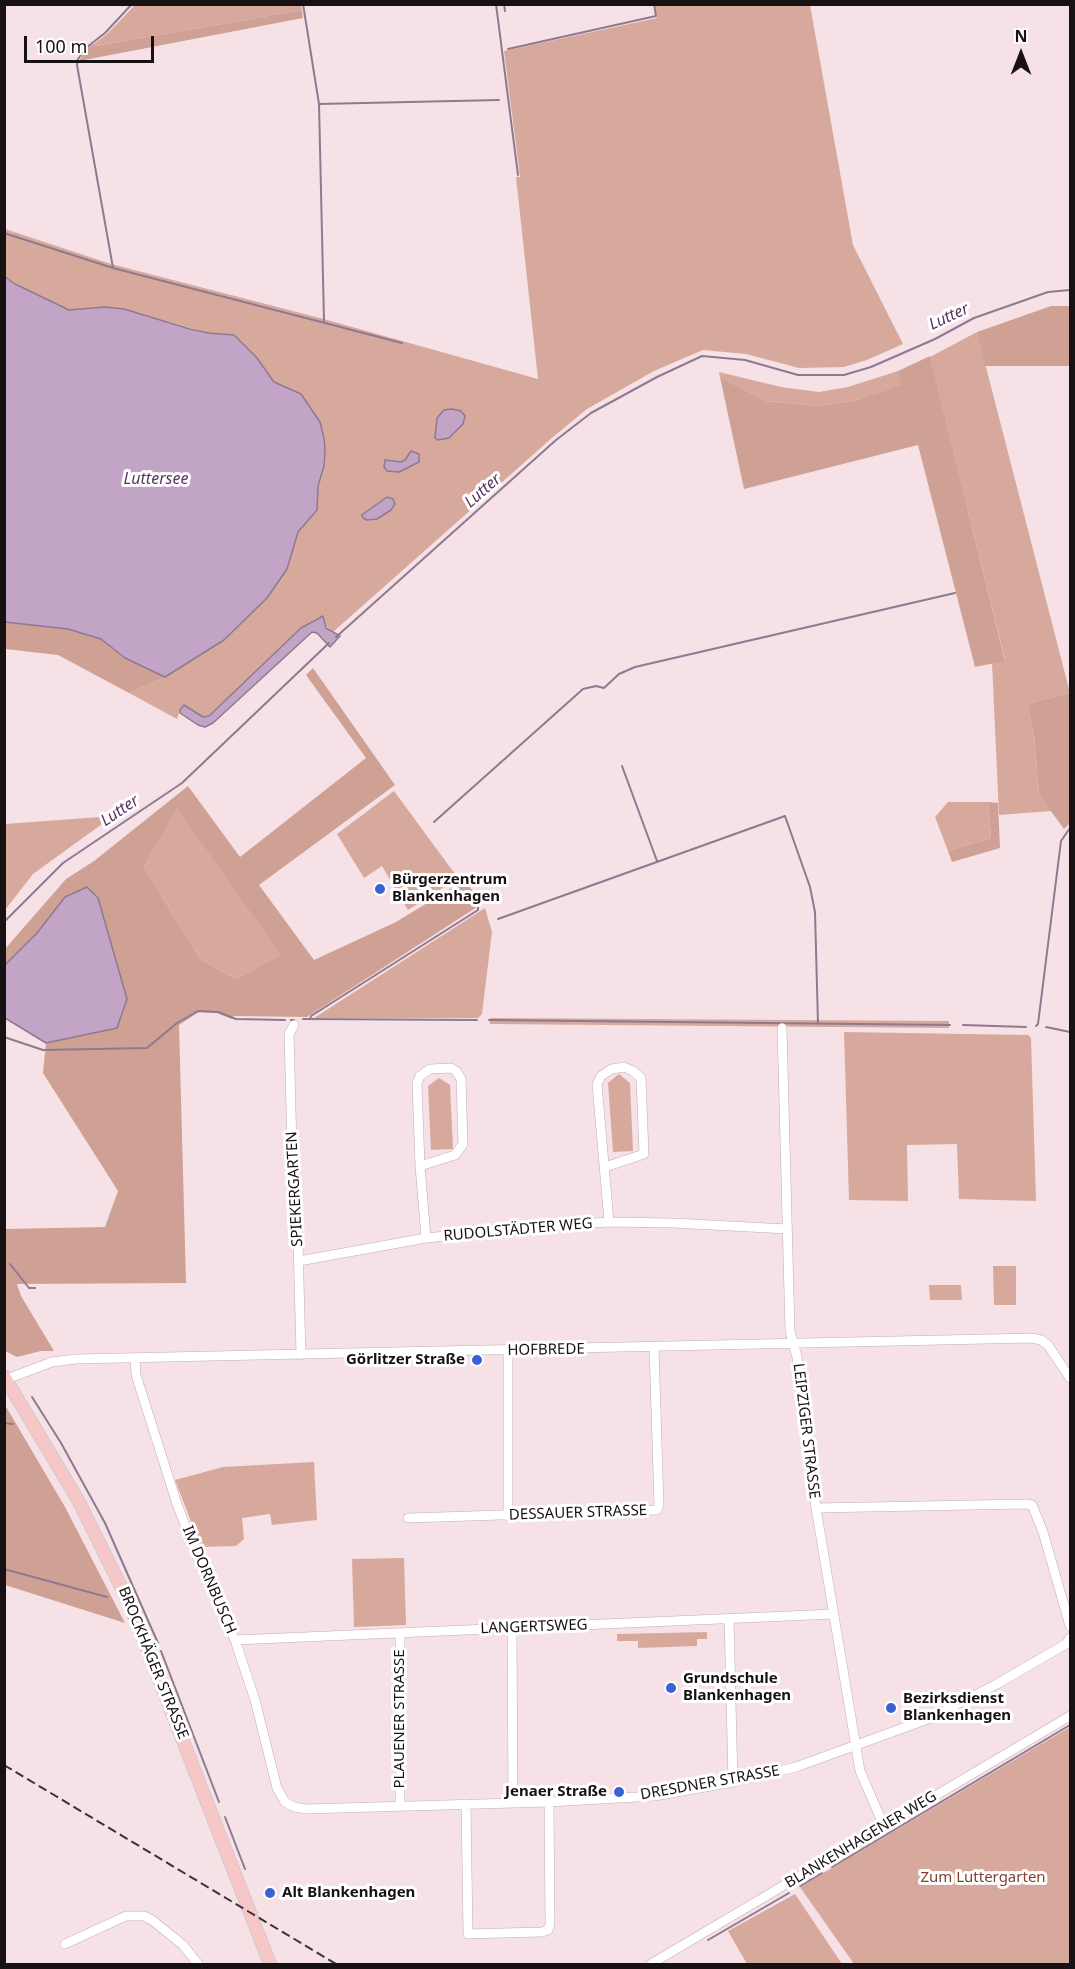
<!DOCTYPE html>
<html>
<head>
<meta charset="utf-8">
<style>
  body { margin:0 }
  #map { position:relative; width:1075px; height:1969px; overflow:hidden; background:#f6e1e7; font-family:"Noto Sans",sans-serif }
  canvas { display:block }
  .frame { position:absolute; inset:0; border:6px solid #171113; pointer-events:none }
  .north { position:absolute; left:991px; top:24px; width:60px; height:60px; -webkit-text-stroke:4px #fff; paint-order:stroke; rotate:0deg; font-size:16px; font-weight:700; line-height:24px; text-align:center; color:#171113 }
  .north::after { content:''; display:block; margin:auto; width:21px; height:27px; background:#171113; clip-path:polygon(50% 0,100% 100%,50% 72%,0 100%) }
  .scale { position:absolute; left:24px; top:36px; width:130px; height:27px; box-sizing:border-box; border:3px solid #171113; border-top:0; padding-left:8px; font-size:18px; line-height:21px; white-space:nowrap; color:#171113; -webkit-text-stroke:4px #fff; paint-order:stroke }
</style>
</head>
<body>
<div id="map">
<canvas width="1075" height="1969"></canvas>
<div class="frame"></div>
<div class="north">N</div>
<div class="scale">100 m</div>
</div>
<script>
const ctx = document.querySelector('canvas').getContext('2d');
ctx.lineJoin = 'round';
function paint(path, color) { ctx.fillStyle = color; ctx.fill(path, 'evenodd'); }
const poly = rows => new Path2D(rows.map(r => 'M' + r).join(''));
function stroke(path, color, width, dash) { ctx.strokeStyle = color; ctx.lineWidth = width; ctx.lineCap = dash ? 'butt' : 'round'; ctx.setLineDash(dash || []); ctx.stroke(path); }
function write(font, color, halo, rows, align = 'center') {
  ctx.font = font + ' "Noto Sans",sans-serif'; ctx.lineWidth = 6; ctx.setLineDash([]); ctx.textBaseline = 'middle'; ctx.strokeStyle = halo; ctx.fillStyle = color; for (const [text, x, y, turn = 0] of rows) {
    ctx.save(); ctx.translate(x, y); ctx.rotate((+turn || 0) * Math.PI / 180); ctx.textAlign = isNaN(turn) ? turn : align; if (halo) ctx.strokeText(text, 0, 0); ctx.fillText(text, 0, 0); ctx.restore();
  }
}
paint(poly([
  [135,5,301,5,302,10,96,46,95,43,107,34],
  [655,5,810,5,853,245,903,344,867,360,844,367,799,368,746,354,703,350,654,371,587,409,553,437,333,632,317,618,301,628,209,716,203,717,187,707,180,710,177,719,129,693,165,677,287,569,298,532,317,510,318,486,324,466,324,438,301,394,274,382,257,358,208,333,124,309,105,307,69,310,15,284,5,276,5,229,111,264,320,318,538,379,516,177,520,177,504,51,657,18],
  [977,332,1070,693,1027,704,1034,735,1039,795,1051,811,999,815,992,663,1005,660,930,357],
  [898,371,902,385,853,401,819,406,766,401,720,377,719,372,781,387,819,392,848,387],
  [394,791,458,878,408,910,382,866,364,878,337,834],
  [948,802,988,802,991,838,948,851,935,817],
  [177,807,282,955,236,979,200,959,144,867],
  [100,817,102,824,33,874,5,910,5,824],
  [485,908,492,932,482,1014,478,1018,314,1018],
  [490,1018,949,1021,949,1028,490,1024],
  [844,1032,1028,1035,1031,1038,1036,1201,959,1199,957,1144,907,1145,908,1201,849,1200],
  [619,1074,630,1083,633,1151,613,1152,608,1083],
  [439,1078,450,1085,453,1149,431,1150,428,1086],
  [993,1266,1016,1266,1016,1305,994,1305],
  [929,1285,961,1285,962,1300,930,1300],
  [314,1462,317,1520,272,1525,270,1514,242,1518,244,1539,236,1546,201,1547,175,1480,223,1467],
  [404,1558,406,1625,354,1627,352,1559],
  [707,1632,707,1639,697,1639,697,1646,638,1648,638,1641,617,1641,617,1634],
  [1070,1727,1070,1964,854,1964,800,1887],
  [795,1894,842,1964,747,1964,728,1931]
]), '#d7a99c');
paint(poly([
  [302,10,303,18,79,61,87,48,95,43,96,46],
  [1051,306,1070,306,1070,366,985,366,977,332],
  [930,356,1005,661,975,667,918,445,744,489,720,377,766,401,819,406,853,401,901,385,898,371],
  [5,622,68,629,101,639,125,658,165,677,129,693,58,655,5,649],
  [313,668,395,785,259,885,314,960,396,922,465,880,476,896,477,907,307,1017,233,1016,232,1019,217,1013,199,1012,179,1025,186,1283,17,1284,21,1296,54,1351,41,1351,17,1357,5,1351,5,1229,105,1227,118,1191,43,1073,46,1043,117,1028,37,933,5,965,5,949,66,879,94,861,188,786,240,857,366,758,306,675],
  [177,808,281,955,236,979,200,959,144,867],
  [1070,693,1070,823,1064,829,1039,795,1034,735,1027,704],
  [988,802,998,803,1000,848,952,862,948,851,991,838],
  [5,1405,65,1507,125,1623,5,1585]
]), '#cfa194');
const water = poly([
  [4,276,15,284,69,310,105,307,124,309,190,329,208,333,234,335,257,358,274,382,301,394,320,422,324,438,325,450,324,466,318,486,317,510,298,532,287,569,267,598,224,640,165,677,125,658,101,639,68,629,5,622,4,276],
  [452,409,461,411,465,416,463,424,449,438,438,440,435,438,437,418,444,410,452,409],
  [411,451,419,454,419,462,399,472,387,471,384,467,385,460,401,462,405,460,411,451],
  [387,497,393,499,395,504,391,510,377,519,367,520,363,518,362,515,366,512,387,497],
  [323,616,326,628,340,636,330,647,317,633,312,632,213,723,205,727,198,725,180,713,180,710,184,705,203,717,209,716,301,628,323,616],
  [87,887,98,898,127,999,117,1028,46,1043,5,1018,5,965,37,933,65,897,87,887]
]);
paint(water, '#c2a5c6');
stroke(water, '#8f7990', 1.5);
stroke(poly([
  [303,4,319,104,324,321],
  [496,4,518,175],
  [504,4,505,11],
  [508,49,656,16,654,4],
  [319,104,499,100],
  [4,233,113,268,402,343],
  [113,268,77,65,78,59,87,47,105,33,132,4],
  [336,637,556,440,591,413,657,377,702,356,745,360,798,375,844,375,871,367,935,339,974,318,1048,292,1070,290],
  [622,766,657,861],
  [434,822,583,689,596,686,604,688,619,674,635,667,955,593],
  [498,919,785,816,810,887,815,912,818,1024],
  [4,922,63,863,182,783,329,643],
  [303,1019,477,1020],
  [310,1019,311,1016,478,910,478,899],
  [291,1020,294,1020],
  [489,1020,950,1025],
  [963,1025,1026,1027],
  [1036,1026,1038,1024,1061,841,1070,828],
  [1046,1027,1070,1032],
  [4,1037,43,1050,147,1048,177,1023,198,1011,218,1012,236,1019,285,1020],
  [10,1264,29,1288,35,1288],
  [32,1397,61,1443,105,1523,158,1643],
  [4,1423,13,1424],
  [4,1569,107,1597],
  [161,1651,219,1802],
  [225,1817,245,1869],
  [832,1867,1070,1725],
  [800,1886,822,1873],
  [708,1940,789,1893]
]), '#8f7990', 2);
const minor = poly([
  [294,1025,289,1034,293,1185,294,1197,297,1205,301,1355],
  [782,1028,790,1331,797,1357,816,1508,860,1771,884,1826],
  [420,1166,455,1155,463,1144,461,1079,456,1071,451,1068,430,1069,420,1076,417,1083,420,1166,426,1238],
  [605,1167,644,1154,641,1078,633,1071,624,1067,612,1069,601,1076,597,1084,609,1222],
  [299,1261,426,1238,534,1227,609,1222,673,1223,787,1229],
  [508,1351,508,1516],
  [135,1358,136,1375,177,1504,196,1554,235,1640,255,1700,277,1788,285,1802,294,1807,306,1809,549,1802,654,1796,733,1782,796,1767,928,1719,997,1684,1066,1644,1070,1638],
  [4,1380,52,1362,76,1359,1032,1338,1041,1340,1048,1345,1070,1378],
  [816,1508,1026,1504,1032,1505,1043,1532,1070,1626],
  [408,1518,657,1510,659,1505,654,1348],
  [729,1618,733,1782],
  [512,1628,513,1803],
  [400,1633,400,1805],
  [235,1640,834,1614],
  [466,1804,468,1934,503,1933,542,1932,548,1930,550,1924,549,1802],
  [65,1944,126,1916,144,1916,152,1920,183,1945,198,1964],
  [651,1964,1070,1716]
]);
const major = poly([
  [4,1376,78,1500,130,1605,270,1964]
]);
stroke(minor, '#c1adb2', 10);
stroke(major, '#cccbcb', 14);
stroke(minor, '#fff', 9);
stroke(major, '#f7c7c8', 12);
stroke(poly([
  [4,1765,336,1964]
]), '#3a3235', 2, [9, 4.5]);
for (const [x, y, r, color] of [
  [380,889,6,"#3b62d3"],
  [477,1360,6,"#3b62d3"],
  [671,1688,6,"#3b62d3"],
  [891,1708,6,"#3b62d3"],
  [619,1792,6,"#3b62d3"],
  [270,1893,6,"#3b62d3"]
]) { const dot = new Path2D(); dot.arc(x, y, r, 0, 2 * Math.PI); ctx.fillStyle = color; ctx.fill(dot); stroke(dot, '#fff', 2); }
write('bold 15px', '#171113', '#fff', [
  ["Bürgerzentrum",392,880],
  ["Blankenhagen",392,897],
  ["Görlitzer Straße",465,1360,"right"],
  ["Grundschule",683,1679],
  ["Blankenhagen",683,1696],
  ["Bezirksdienst",903,1699],
  ["Blankenhagen",903,1716],
  ["Jenaer Straße",607,1792,"right"],
  ["Alt Blankenhagen",282,1893]
], 'left');
write('15px', '#171113', '#fff', [
  ["SPIEKERGARTEN",295,1189,-93],
  ["RUDOLSTÄDTER WEG",518,1230,-5],
  ["HOFBREDE",546,1350,-1],
  ["LEIPZIGER STRASSE",806,1431,83],
  ["DESSAUER STRASSE",578,1513,-2],
  ["IM DORNBUSCH",209,1580,67],
  ["LANGERTSWEG",534,1627,-2],
  ["BROCKHÄGER STRASSE",153,1663,68],
  ["PLAUENER STRASSE",400,1719,-90],
  ["DRESDNER STRASSE",710,1783,-10],
  ["BLANKENHAGENER WEG",861,1840,-31]
]);
write('15px', '#7f4332', '#fff', [
  ["Zum Luttergarten",983,1878]
]);
write('italic 16px', '#59325f', '#fff', [
  ["Lutter",949,317,-25],
  ["Luttersee",156,479],
  ["Lutter",483,491,-41],
  ["Lutter",120,811,-34]
]);
</script>
</body>
</html>
